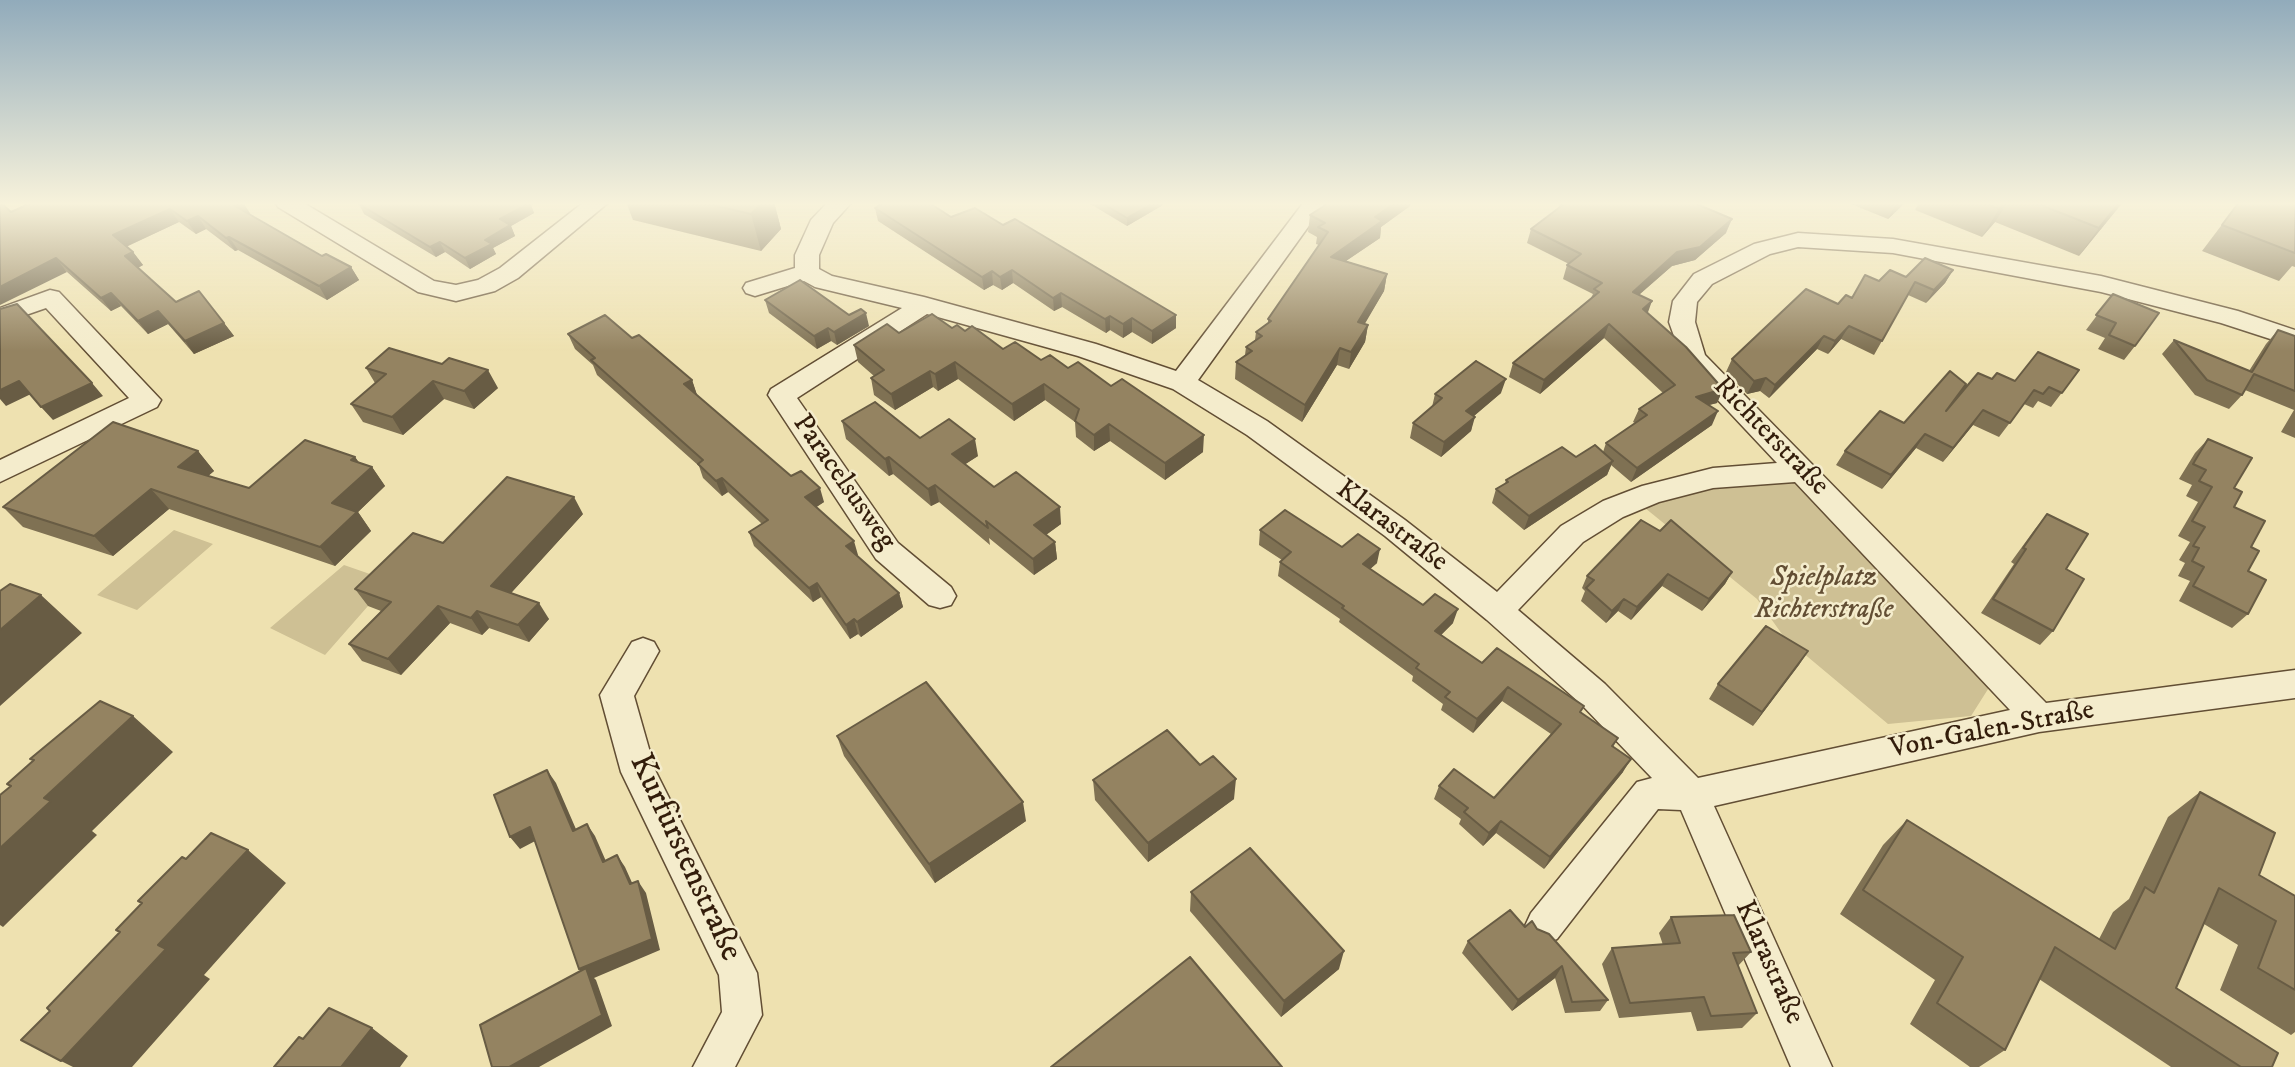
<!DOCTYPE html>
<html>
<head>
<meta charset="utf-8">
<style>
  body { margin:0 }
  canvas { display:block; background:#eee1b0 }
</style>
</head>
<body>
<canvas width="2295" height="1067"></canvas>
<script>
const ctx = document.querySelector('canvas').getContext('2d');
ctx.lineJoin = 'round';
function paint(path, color) { ctx.fillStyle = color; ctx.fill(path, 'evenodd'); }
const poly = rows => new Path2D(rows.map(r => 'M' + r).join(''));
function stroke(path, color, width, dash) { ctx.strokeStyle = color; ctx.lineWidth = width; ctx.lineCap = dash ? 'butt' : 'round'; ctx.setLineDash(dash || []); ctx.stroke(path); }
function write(font, color, halo, rows, align = 'center') {
  ctx.font = font + ' "IM FELL DW Pica",serif'; ctx.lineWidth = 5; ctx.setLineDash([]); ctx.textBaseline = 'middle'; ctx.strokeStyle = halo; ctx.fillStyle = color; for (const [text, x, y, turn = 0] of rows) {
    ctx.save(); ctx.translate(x, y); ctx.rotate((+turn || 0) * Math.PI / 180); ctx.textAlign = isNaN(turn) ? turn : align; if (halo) ctx.strokeText(text, 0, 0); ctx.fillText(text, 0, 0); ctx.restore();
  }
}
paint(poly([
  [1790,478,1990,686,1971,716,1888,724,1784,637,1757,599,1645,508,1718,484],
  [174,530,213,544,137,610,97,595],
  [344,565,390,581,325,655,270,628]
]), '#cec094');
const minor = poly([
  [275,202,302,202,434,281,456,285,478,280,500,268,584,202,609,202,518,278,495,291,456,301,418,292,278,207,275,202],
  [828,202,852,202,833,223,819,255,819,269,832,276,924,297,1096,344,1176,371,1304,202,1326,202,1198,380,1267,421,1405,520,1497,592,1561,526,1603,501,1642,486,1713,468,1777,463,1684,364,1669,322,1673,301,1694,274,1754,244,1798,233,1893,239,2101,276,2238,311,2295,330,2295,347,2221,323,2101,292,1893,253,1798,247,1770,254,1712,284,1697,302,1695,322,1705,355,2046,703,2295,670,2295,698,2039,732,1714,806,1832,1067,1791,1067,1681,810,1658,809,1557,939,1544,944,1531,939,1525,926,1531,913,1637,782,1652,778,1581,704,1487,620,1385,536,1247,435,1173,389,1078,356,927,314,797,398,898,543,951,587,956,596,951,605,940,608,929,605,876,559,768,395,771,389,902,308,815,287,804,281,755,296,746,293,743,288,746,283,795,268,795,255,811,220,828,202],
  [1795,482,2010,710,1698,778,1605,684,1518,610,1583,542,1623,517,1659,502,1713,488,1795,482],
  [50,290,59,292,161,400,157,407,0,482,0,460,129,398,46,308,0,324,0,308,50,290],
  [643,638,654,642,659,651,634,696,655,770,757,973,762,1015,735,1067,693,1067,722,1012,719,975,621,772,600,695,632,642,643,638]
]);
stroke(minor, '#624e34', 3);
paint(minor, '#f4eccc');
paint(poly([
  [242,202,251,215,322,256,351,267,359,280,327,300,238,250,235,251,206,229,196,234,179,222,126,247,133,252,143,265,138,268,176,302,224,323,234,336,194,354,168,324,148,334,121,306,111,311,67,272,11,212],
  [362,202,536,202,531,205,534,213,511,226,515,236,493,248,496,254,470,269,445,252,436,257,364,214,359,204],
  [626,202,774,202,781,229,761,251,633,220],
  [1087,202,1163,202,1163,205,1127,226],
  [1560,202,1726,233,1695,260,1672,266,1639,295,1648,313,1723,389,1717,403,1709,405,1712,425,1631,482,1611,465,1607,475,1524,530,1492,503,1496,489,1505,484,1506,480,1576,457,1603,452,1606,443,1635,423,1633,422,1639,409,1663,393,1604,338,1540,394,1509,377,1513,363,1591,298,1593,294,1563,279,1567,265,1569,264,1527,243,1531,229,1559,208],
  [1846,202,1906,202,1888,219],
  [1919,202,2123,202,2079,256,1995,222,1982,237,1915,210],
  [2239,202,2295,202,2295,267,2292,266,2279,281,2202,251],
  [1410,206,1381,227,1380,238,1346,261,1387,274,1384,291,1364,324,1368,325,1365,342,1349,369,1337,365,1302,422,1235,379,1236,362,1245,355,1246,347,1255,340,1256,332,1268,324,1268,319,1319,245,1316,244,1317,237,1308,232,1310,215],
  [875,208,951,217,1003,225,1176,315,1176,328,1152,344,1132,332,1123,338,1110,330,1106,333,1062,307,1054,311,1013,283,1002,290,993,285,984,290,878,221],
  [1953,270,1945,283,1926,303,1908,295,1874,355,1841,339,1828,354,1817,349,1769,398,1760,391,1747,394,1726,372,1732,359,1838,304,1852,298,1879,281],
  [2113,294,2135,346,2124,360,2098,349,2105,338,2086,330],
  [765,300,849,315,869,326,837,345,831,341,817,349,769,313],
  [952,328,965,331,1003,349,1068,368,1203,452,1165,480,1110,441,1094,451,1076,437,1075,422,1045,400,1014,421,958,379,938,391,933,387,895,410,874,395,871,378,874,376,858,362,854,345,899,333],
  [2278,330,2295,336,2295,438,2281,432,2294,410,2245,390,2242,395,2229,409,2195,395,2162,354,2174,340,2249,371,2266,344],
  [568,334,632,338,692,380,697,395,696,395,791,476,824,502,816,507,857,555,899,593,903,607,861,637,858,634,850,639,821,597,813,602,754,546,749,532,762,524,728,492,722,496,703,478,699,466,597,375,593,365,575,349],
  [366,368,498,388,474,409,444,399,403,435,363,422,351,404,375,383],
  [2079,370,2051,407,2038,401,2033,408,2024,404,1999,437,1973,425,1943,462,1916,448,1882,489,1836,465,1845,451,1992,379,2015,381],
  [1501,393,1474,416,1471,431,1441,457,1410,438,1413,423,1432,407,1435,394],
  [842,421,920,438,978,456,965,464,994,487,1061,524,1046,535,1055,542,1057,559,1034,575,989,538,990,545,939,502,931,506,893,474,889,476,846,439],
  [2208,439,2234,488,2234,507,2251,547,2248,571,2248,614,2232,628,2179,601,2190,581,2178,576,2185,563,2179,560,2190,542,2178,536,2198,502,2186,496,2192,485,2179,479,2195,453],
  [198,451,214,471,208,476,249,488,355,457,359,463,372,467,385,486,358,512,371,531,335,566,169,509,113,556,23,527,3,507],
  [583,514,511,593,549,619,529,642,489,628,482,635,450,623,401,675,362,661,349,644,381,611,368,606,355,589,443,543],
  [2047,514,2053,631,2040,645,1981,613,2014,564,2011,562,2035,529],
  [1260,530,1342,547,1377,563,1370,569,1423,605,1453,623,1441,635,1482,663,1581,713,1618,738,1613,747,1623,772,1544,869,1496,833,1483,846,1459,824,1461,819,1434,799,1439,786,1494,798,1551,734,1502,701,1473,733,1441,710,1443,704,1412,681,1413,676,1339,622,1340,619,1278,576,1280,562,1282,560,1259,545],
  [1732,572,1725,584,1702,611,1662,586,1631,620,1618,611,1606,623,1581,601,1585,591,1582,588,1587,576],
  [1808,651,1753,726,1709,699,1718,684],
  [837,736,1026,821,935,883,844,756],
  [1200,765,1234,799,1148,862,1095,800,1093,780],
  [2200,792,2259,875,2295,896,2295,1032,2291,1035,2220,990,2238,945,2204,924,2176,988,2272,1067,2171,1067,2039,979,2005,1050,1979,1067,1970,1067,1910,1024,1935,980,1840,914,1883,845,1907,820,2099,939,2113,912,2129,899,2168,817],
  [1191,892,1339,969,1281,1017,1190,911],
  [1671,917,1751,952,1738,966,1757,1013,1742,1028,1697,1031,1691,1012,1619,1018,1602,964,1612,948,1663,945,1659,933],
  [1525,927,1537,929,1608,1000,1600,1011,1565,1013,1555,978,1512,1011,1462,953,1468,941]
]), '#7f7153');
paint(poly([
  [243,202,251,215,235,206],
  [522,202,536,202,531,205,534,213,511,226,515,236,493,248,496,254,470,269,465,258,485,240,500,219],
  [763,202,774,202,781,229,761,251,751,214],
  [1155,202,1163,202,1163,205,1127,226,1127,218],
  [1396,202,1411,202,1410,206,1381,227,1380,238,1328,273,1331,257,1375,217],
  [1897,202,1906,202,1888,219],
  [2005,202,2008,202,1995,222,1982,237,1999,209],
  [2120,202,2123,202,2079,256,2099,228],
  [170,209,179,222,123,248,113,235],
  [198,216,206,229,196,234,187,221],
  [1732,219,1726,233,1695,260,1672,266,1627,305,1633,292,1677,252],
  [229,237,238,250,235,251,226,238],
  [440,242,445,252,436,257,430,247],
  [133,252,143,265,135,269,125,256],
  [56,258,67,272,0,305,0,287],
  [351,267,359,280,327,300,319,286],
  [1012,270,1013,283,1002,290,1000,277],
  [1953,270,1945,283,1926,303,1934,290],
  [992,271,993,285,984,290,982,277],
  [1387,274,1384,291,1356,339,1358,322],
  [111,293,121,306,111,311,101,298],
  [1061,293,1062,307,1054,311,1053,298],
  [1652,301,1647,315,1643,309],
  [158,311,168,324,148,334,138,321],
  [866,313,869,326,837,345,834,332],
  [1176,315,1176,328,1152,344,1152,331],
  [1110,316,1110,330,1106,333,1105,319],
  [1132,318,1132,332,1123,338,1123,324],
  [224,323,234,336,194,354,185,341],
  [1609,324,1604,338,1540,394,1544,380],
  [1368,325,1365,342,1349,369,1351,352],
  [1849,326,1841,339,1828,354,1835,341],
  [828,328,831,341,817,349,814,336],
  [1824,336,1817,349,1769,398,1775,385],
  [1340,348,1337,365,1302,422,1305,405],
  [955,362,958,379,938,391,935,374],
  [488,370,498,388,474,409,464,391],
  [930,371,933,387,895,410,891,394],
  [1766,378,1760,391,1747,394,1754,381],
  [1506,379,1501,393,1462,426,1466,411],
  [692,380,697,395,689,399,684,384],
  [19,381,31,394,6,406,0,399,0,390],
  [433,381,444,399,403,435,392,417],
  [92,383,103,396,53,420,41,407],
  [1044,384,1045,400,1014,421,1012,404],
  [1723,389,1717,403,1689,410,1696,397],
  [1983,410,1973,425,1943,462,1953,448],
  [1718,411,1712,425,1631,482,1637,468],
  [1475,417,1471,431,1441,457,1444,442],
  [1109,424,1110,441,1094,451,1094,435],
  [1925,434,1916,448,1882,489,1891,475],
  [1204,435,1203,452,1165,480,1165,463],
  [975,439,978,456,955,471,952,454],
  [198,451,214,471,195,487,178,467],
  [355,457,366,472,372,467,385,486,358,512,371,531,335,566,320,547,332,503,351,460],
  [889,457,893,474,889,476,885,459],
  [1613,461,1607,475,1524,530,1529,516],
  [722,478,728,492,722,496,716,481],
  [935,485,939,502,931,506,928,489],
  [820,488,824,502,809,512,805,497],
  [151,489,169,509,113,556,94,536],
  [574,497,583,514,502,603,491,586],
  [1060,507,1061,524,1036,542,1034,525],
  [854,541,858,555,850,560,846,546],
  [1055,542,1057,559,1034,575,1033,559],
  [1380,549,1377,563,1360,578,1363,564],
  [1732,572,1725,584,1702,611,1709,599],
  [1668,574,1662,586,1631,620,1637,607],
  [817,583,821,597,813,602,809,588],
  [899,593,903,607,861,637,857,622],
  [41,595,82,633,0,706,0,630],
  [1624,599,1618,611,1606,623,1612,611],
  [539,603,549,619,529,642,518,625],
  [438,606,450,623,401,675,388,659],
  [1458,609,1453,623,1431,645,1435,631],
  [477,611,489,628,482,635,471,618],
  [854,619,858,634,850,639,846,625],
  [1808,651,1799,665,1753,726,1762,712],
  [1508,687,1502,701,1473,733,1477,719],
  [133,716,173,752,92,831,97,835,3,927,0,925,0,848,44,798],
  [1631,759,1623,772,1544,869,1550,857],
  [547,770,556,783,582,843,573,831],
  [1236,779,1234,799,1148,862,1148,843],
  [1023,802,1026,821,935,883,929,864],
  [1501,821,1496,833,1483,846,1489,833],
  [587,824,595,836,612,875,603,862],
  [530,827,539,839,520,849,510,837],
  [248,850,286,883,204,975,210,979,132,1067,73,1067,61,1061,158,945],
  [617,855,625,867,638,896,630,884],
  [638,881,646,893,660,950,594,978,596,980,612,1026,539,1067,509,1067,589,980,579,969],
  [1344,951,1339,969,1281,1017,1284,1001],
  [1562,966,1555,978,1512,1011,1518,1000],
  [372,1028,408,1056,400,1067,341,1067]
]), '#685c44');
const building = poly([
  [0,202,11,212,33,202,243,202,235,206,322,256,326,254,351,267,319,286,229,237,226,238,198,216,187,221,170,209,113,235,133,252,125,256,176,302,199,291,224,323,185,341,158,311,138,321,111,293,101,298,56,258,0,287,0,202],
  [362,202,528,202,530,203,500,219,510,225,485,240,492,244,465,258,440,242,430,247,359,204,362,202],
  [699,202,763,202,751,214,699,202],
  [886,202,928,202,951,217,975,208,1003,225,1015,219,1176,315,1152,331,1132,318,1123,324,1110,316,1105,319,1061,293,1053,298,1012,270,1000,277,992,271,982,277,875,208,886,202],
  [1100,202,1155,202,1127,218,1100,202],
  [1330,202,1396,202,1375,217,1382,221,1331,257,1387,274,1358,322,1368,325,1351,352,1340,348,1305,405,1236,362,1252,351,1246,347,1262,336,1256,332,1271,321,1268,319,1328,232,1318,227,1325,223,1310,215,1330,202],
  [1560,202,1692,202,1732,219,1700,247,1677,252,1633,292,1652,301,1643,309,1686,347,1723,389,1696,397,1718,411,1637,468,1606,443,1647,415,1639,409,1675,385,1609,324,1544,380,1513,363,1599,292,1594,289,1602,283,1567,265,1581,254,1531,229,1564,204,1560,202],
  [1982,202,2005,202,1999,209,1982,202],
  [2033,202,2120,202,2099,228,2033,202],
  [2239,202,2295,202,2295,253,2222,225,2239,202],
  [1925,258,1953,270,1934,290,1915,282,1882,341,1849,326,1835,341,1824,336,1775,385,1766,378,1754,381,1732,359,1806,289,1838,304,1846,295,1852,298,1865,275,1879,281,1890,270,1906,277,1925,258],
  [800,280,849,315,861,309,866,313,834,332,828,328,814,336,765,300,800,280],
  [2113,294,2159,313,2135,346,2109,335,2116,323,2096,315,2113,294],
  [17,304,92,383,41,407,19,381,0,390,0,309,17,304],
  [932,314,952,328,957,325,965,331,972,326,1003,349,1015,342,1041,360,1050,355,1068,368,1078,362,1111,386,1122,379,1204,435,1165,463,1109,424,1094,435,1075,421,1079,409,1044,384,1012,404,955,362,935,374,930,371,891,394,871,378,884,370,854,345,887,324,899,333,932,314],
  [605,315,632,338,639,335,692,380,684,384,791,476,801,471,820,488,805,497,854,541,846,546,899,593,857,622,854,619,846,625,817,583,809,588,749,532,768,520,722,478,716,481,698,464,703,460,591,360,595,358,568,334,605,315],
  [2278,330,2295,336,2295,391,2254,374,2242,395,2207,380,2174,340,2252,372,2278,330],
  [389,348,442,364,449,358,488,370,464,391,433,381,392,417,351,404,386,374,366,368,389,348],
  [2038,352,2079,370,2062,393,2049,387,2043,394,2034,390,2010,423,1983,410,1953,448,1925,434,1891,475,1845,451,1880,411,1904,423,1950,371,1966,384,1946,411,1978,373,1992,379,1997,373,2015,381,2038,352],
  [1476,361,1506,379,1466,411,1475,417,1444,442,1413,423,1442,398,1435,394,1476,361],
  [875,402,920,438,949,419,975,439,952,454,994,487,1016,472,1060,507,1034,525,1055,542,1033,559,986,521,988,528,935,485,928,489,889,457,885,459,842,421,875,402],
  [113,422,198,451,178,467,249,488,305,440,355,457,351,460,372,467,332,503,357,512,320,547,151,489,94,536,3,507,113,422],
  [2208,439,2252,458,2234,488,2242,492,2234,507,2265,521,2251,547,2259,551,2248,571,2266,580,2248,614,2193,586,2204,567,2192,561,2199,548,2193,546,2205,527,2192,521,2212,487,2199,481,2206,470,2193,464,2208,439],
  [1595,445,1613,461,1529,516,1496,489,1508,482,1506,480,1562,447,1576,457,1595,445],
  [507,477,574,497,491,586,539,603,518,625,477,611,471,618,438,606,388,659,349,644,391,602,355,589,413,533,443,543,507,477],
  [1285,510,1342,547,1358,534,1380,549,1363,564,1423,605,1435,594,1458,609,1435,631,1482,663,1497,648,1584,706,1580,712,1618,738,1612,746,1631,759,1550,857,1501,821,1489,833,1464,812,1468,808,1439,786,1454,769,1494,798,1561,724,1508,687,1477,719,1445,697,1450,692,1416,668,1419,664,1342,608,1344,606,1280,562,1291,552,1260,530,1285,510],
  [2047,514,2088,534,2066,569,2084,579,2053,631,1993,599,2026,549,2023,548,2047,514],
  [1641,520,1660,531,1671,520,1732,572,1709,599,1668,574,1637,607,1624,599,1612,611,1586,588,1594,580,1587,576,1641,520],
  [10,584,41,595,0,630,0,591,10,584],
  [1766,626,1808,651,1762,712,1718,684,1766,626],
  [926,682,1023,802,929,864,837,736,926,682],
  [100,701,133,716,44,798,51,801,0,848,0,795,11,786,7,784,34,760,30,759,100,701],
  [1167,730,1200,765,1213,756,1236,779,1148,843,1093,780,1167,730],
  [547,770,573,831,587,824,603,862,617,855,630,884,638,881,652,939,579,969,530,827,510,837,494,795,547,770],
  [2200,792,2275,833,2259,875,2295,896,2295,990,2258,968,2276,921,2219,888,2176,988,2278,1053,2272,1067,2241,1067,2055,947,2005,1050,1937,1003,1963,957,1863,890,1907,820,2115,949,2145,887,2154,893,2200,792],
  [211,833,248,850,158,945,166,949,61,1061,21,1040,50,1011,47,1008,120,932,116,930,142,903,138,901,182,857,186,859,211,833],
  [1250,848,1344,951,1284,1001,1191,892,1250,848],
  [1510,910,1525,927,1532,921,1537,929,1549,934,1608,1000,1572,1002,1562,966,1518,1000,1468,941,1510,910],
  [1734,915,1751,952,1733,953,1757,1013,1711,1016,1704,997,1630,1003,1612,948,1680,943,1671,917,1734,915],
  [1190,957,1282,1067,1051,1067,1190,957],
  [586,968,602,1015,509,1067,492,1067,480,1025,586,968],
  [329,1008,372,1028,341,1067,274,1067,299,1037,303,1039,329,1008]
]);
paint(building, '#948361');
stroke(building, '#685c44', 2);
const sky = ctx.createLinearGradient(0, 0, 0, 351);
sky.addColorStop(0, '#91abbb');
sky.addColorStop(0.58, '#f7f2db');
sky.addColorStop(1, '#f7f2db00');
ctx.fillStyle = sky;
ctx.fillRect(0, 0, 2295, 351);
write('28px', '#331d0b', '#f4eccc', [
  ["Richterstraße",1770,437,46],
  ["Paracelsusweg",843,483,55],
  ["Klarastraße",1391,527,37],
  ["Von-Galen-Straße",1992,731,-11],
  ["Klarastraße",1768,963,66]
]);
write('italic 28px', '#624e34', '#f4eccc', [
  ["Spielplatz",1824,579],
  ["Richterstraße",1824,611]
]);
write('33px', '#331d0b', '#f4eccc', [
  ["Kurfürstenstraße",684,858,65]
]);
</script>
</body>
</html>
